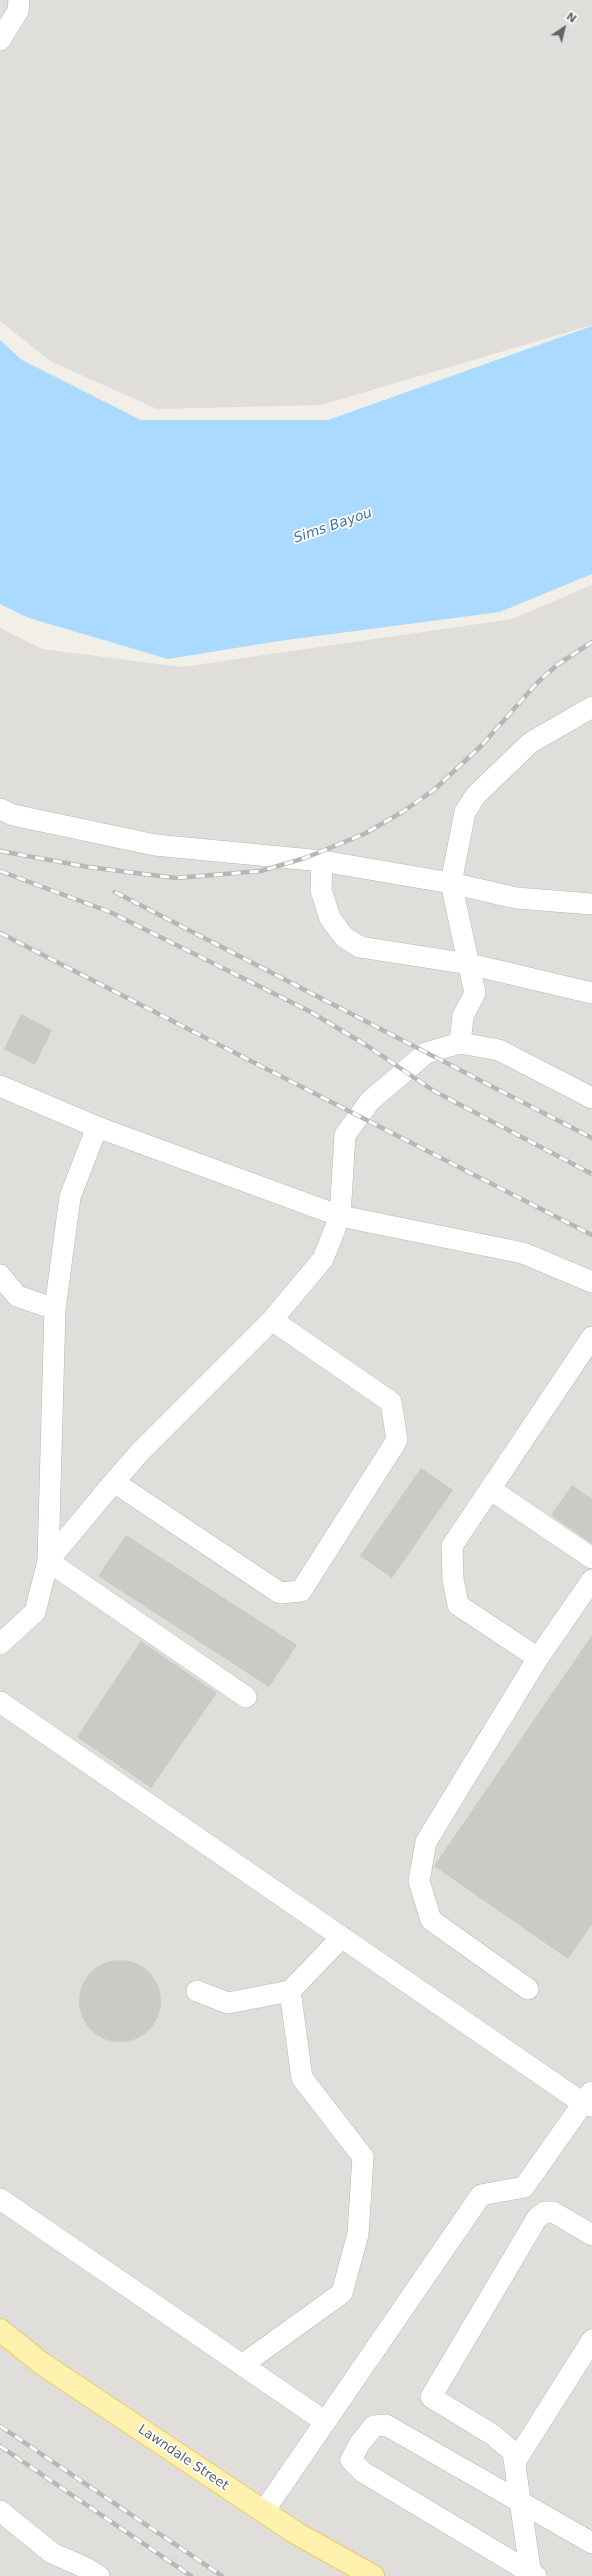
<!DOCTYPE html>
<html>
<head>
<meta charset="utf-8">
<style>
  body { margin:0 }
  #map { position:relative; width:592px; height:2576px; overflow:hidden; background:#f1efe8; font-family:"DejaVu Sans",sans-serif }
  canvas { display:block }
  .north { position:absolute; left:544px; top:8px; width:40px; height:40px; -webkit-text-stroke:3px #fff; paint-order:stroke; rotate:35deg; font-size:11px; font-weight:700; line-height:16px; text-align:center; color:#5f6368 }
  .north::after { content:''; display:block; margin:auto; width:14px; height:18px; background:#5f6368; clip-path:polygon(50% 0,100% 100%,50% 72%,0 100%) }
</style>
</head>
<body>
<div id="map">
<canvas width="592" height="2576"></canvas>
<div class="north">N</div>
</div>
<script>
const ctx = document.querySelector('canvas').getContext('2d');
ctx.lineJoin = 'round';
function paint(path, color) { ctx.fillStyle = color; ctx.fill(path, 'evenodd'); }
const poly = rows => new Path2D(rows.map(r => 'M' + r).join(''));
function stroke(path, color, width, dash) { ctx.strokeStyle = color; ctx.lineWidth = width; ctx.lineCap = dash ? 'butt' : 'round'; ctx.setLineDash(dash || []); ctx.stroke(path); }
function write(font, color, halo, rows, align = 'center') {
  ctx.font = font + ' "DejaVu Sans",sans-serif'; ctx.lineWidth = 3.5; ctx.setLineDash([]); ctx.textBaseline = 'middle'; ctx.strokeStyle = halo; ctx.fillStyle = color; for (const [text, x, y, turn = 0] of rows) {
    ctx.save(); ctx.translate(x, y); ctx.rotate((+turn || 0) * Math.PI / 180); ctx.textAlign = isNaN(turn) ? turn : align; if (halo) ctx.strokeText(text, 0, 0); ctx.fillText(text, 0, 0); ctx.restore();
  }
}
paint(poly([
  [0,0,592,0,592,325,321,405,157,409,50,361,0,321],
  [592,585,592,2576,0,2576,0,628,42,649,182,667,512,619]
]), '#e0deda');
paint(poly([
  [592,326,592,574,500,612,279,641,168,659,29,618,0,604,0,340,22,360,141,420,328,420]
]), '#aadaff');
paint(poly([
  [21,1014,52,1030,35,1065,4,1049],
  [421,1468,453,1490,392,1578,360,1556],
  [572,1485,592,1499,592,1544,551,1515],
  [126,1535,297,1645,269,1687,98,1576],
  [592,1635,592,1924,568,1959,434,1866],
  [141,1641,217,1693,151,1788,77,1737],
  '79 2001a41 41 0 1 1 82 0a41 41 0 1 1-82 0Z'
]), '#cccac5');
const minor = poly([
  [0,40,18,11,19,0],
  [0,809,13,815,155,845,322,861,451,883,516,898,592,904],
  [322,861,321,890,330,918,344,937,360,947,469,964,592,993],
  [460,1043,463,1016,475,993,451,883,465,812,476,795,530,743,592,707],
  [0,1086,97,1127,340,1216,523,1253,592,1282],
  [97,1127,70,1197,55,1309,48,1561,246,1697],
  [0,1275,17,1296,55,1309],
  [114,1482,280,1593,301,1591,397,1440,391,1402,272,1320],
  [490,1489,592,1558],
  [0,1644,35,1612,48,1561,114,1482,139,1453,272,1320,323,1259,340,1216,345,1135,370,1101,426,1053,460,1043,499,1050,592,1098],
  [538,1658,458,1605,453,1579,452,1546,592,1337],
  [0,1702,584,2104,592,2106],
  [528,1989,431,1920,419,1881,426,1842,538,1658,592,1580],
  [197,1991,228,2003,290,1991,342,1937],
  [0,2199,324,2421],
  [242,2365,342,2293,358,2234,363,2157,302,2078,290,1991],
  [515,2462,592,2340],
  [0,2511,52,2553,84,2567,99,2576],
  [264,2511,481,2195,524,2187,591,2092],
  [531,2576,513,2452,493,2435,431,2397,537,2218,545,2212,553,2212,592,2235],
  [536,2576,363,2472,351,2460,360,2443,374,2426,386,2425,592,2543]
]);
const major = poly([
  [0,2330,41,2363,296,2533,373,2576]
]);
stroke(minor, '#b5b8bc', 22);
stroke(major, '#f2c960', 24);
stroke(minor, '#fff', 21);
stroke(major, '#fff2af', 22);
const rail = poly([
  [0,851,88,867,176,878,261,871,305,858,364,834,404,811,435,789,481,746,538,682,557,665,592,642],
  [0,871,110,912,309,1011,366,1045,434,1091,592,1174],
  [115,892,592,1138],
  [0,933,592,1235],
  [0,2426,222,2576],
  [0,2446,191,2576]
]);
stroke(rail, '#b6b7b8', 4.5);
stroke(rail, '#fff', 3, [9]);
write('13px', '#5f6368', '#fff', [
  ["Lawndale Street",183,2458,34]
]);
write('italic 14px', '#4174aa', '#fff', [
  ["Sims Bayou",333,526,-19]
]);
</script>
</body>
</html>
